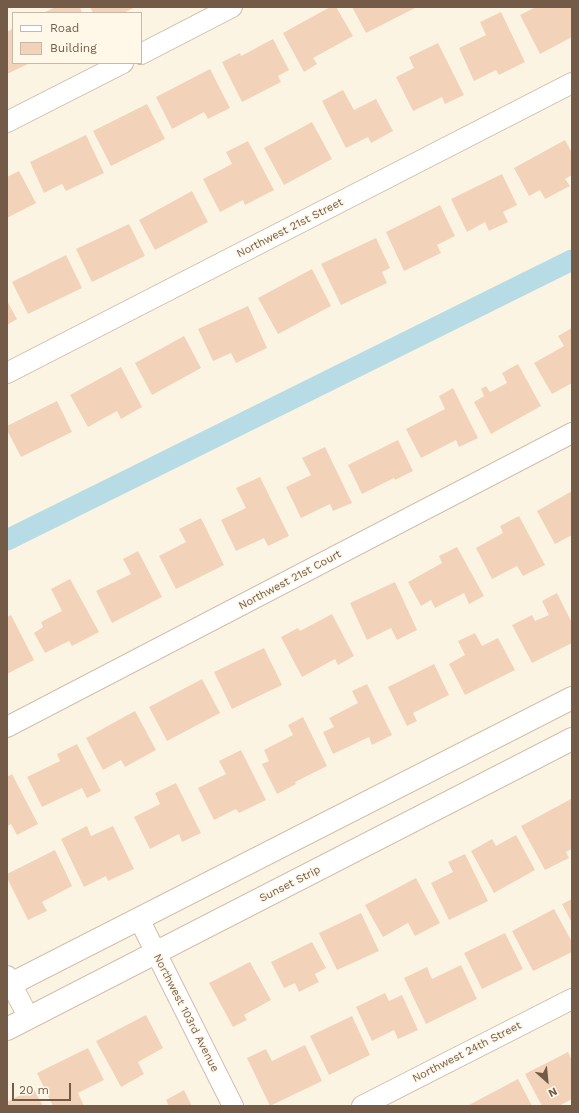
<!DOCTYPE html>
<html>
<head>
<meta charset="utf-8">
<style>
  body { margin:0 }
  #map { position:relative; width:579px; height:1113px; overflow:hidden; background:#fcf4e2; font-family:"Work Sans",sans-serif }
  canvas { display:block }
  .frame { position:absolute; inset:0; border:8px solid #745b48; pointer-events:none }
  .legend { position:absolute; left:12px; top:12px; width:130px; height:52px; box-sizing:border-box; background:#fff8e9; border:1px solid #c7b9a9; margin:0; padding:5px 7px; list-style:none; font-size:12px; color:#745b48 }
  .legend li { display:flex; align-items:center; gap:8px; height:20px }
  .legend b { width:20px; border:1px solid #c7b9a9 }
  .north { position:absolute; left:527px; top:1061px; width:40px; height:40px; -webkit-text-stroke:3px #fff8e9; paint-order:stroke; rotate:153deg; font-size:11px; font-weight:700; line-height:16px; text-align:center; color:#745b48 }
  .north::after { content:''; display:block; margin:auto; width:14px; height:18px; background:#745b48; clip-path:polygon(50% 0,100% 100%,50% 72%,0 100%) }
  .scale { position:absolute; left:12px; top:1083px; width:59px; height:18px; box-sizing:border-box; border:2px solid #745b48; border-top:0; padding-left:5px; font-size:12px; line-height:14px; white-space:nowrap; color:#745b48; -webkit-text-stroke:3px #fff8e9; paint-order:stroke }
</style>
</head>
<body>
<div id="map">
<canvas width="579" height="1113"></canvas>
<div class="frame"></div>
<ul class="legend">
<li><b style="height:5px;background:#fff"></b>Road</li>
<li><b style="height:11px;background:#f2d3b9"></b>Building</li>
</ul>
<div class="north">N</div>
<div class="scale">20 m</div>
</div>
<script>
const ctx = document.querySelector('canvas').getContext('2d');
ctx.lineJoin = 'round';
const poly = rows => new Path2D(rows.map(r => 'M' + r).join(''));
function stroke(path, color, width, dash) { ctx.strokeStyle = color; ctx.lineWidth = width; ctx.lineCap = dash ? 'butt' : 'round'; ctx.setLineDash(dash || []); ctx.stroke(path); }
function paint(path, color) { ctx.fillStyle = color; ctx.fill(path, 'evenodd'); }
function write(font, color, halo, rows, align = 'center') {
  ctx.font = font + ' "Work Sans",sans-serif'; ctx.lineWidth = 3; ctx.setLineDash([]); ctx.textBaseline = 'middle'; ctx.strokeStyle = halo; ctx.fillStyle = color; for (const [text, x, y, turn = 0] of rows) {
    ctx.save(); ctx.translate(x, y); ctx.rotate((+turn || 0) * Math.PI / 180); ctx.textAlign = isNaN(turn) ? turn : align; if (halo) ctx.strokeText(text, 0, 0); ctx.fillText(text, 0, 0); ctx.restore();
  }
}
stroke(poly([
  [7,540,572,260]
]), '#b7dce6', 21);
paint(poly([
  [55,7,80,7,82,13,43,13],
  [90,7,135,7,124,13,93,13],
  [330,7,336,7,353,36,313,58,317,64,304,72,283,33],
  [352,7,417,7,366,33],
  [536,7,572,7,572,37,540,54,520,15],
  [501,12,525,62,499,75,496,70,474,81,459,48,486,35,480,22],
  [12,29,13,63,30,63,7,74,7,32],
  [273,39,289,70,278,76,281,82,242,102,222,62,240,53,241,56],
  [438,43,464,95,445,104,442,97,413,111,396,77,414,68,409,57],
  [210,69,230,108,208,119,204,112,172,129,156,97],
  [343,90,354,110,376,99,393,131,371,143,368,137,346,148,322,101],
  [147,104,165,139,111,166,93,131],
  [312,122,332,159,284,185,264,148],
  [86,135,104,173,66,191,62,184,44,193,30,162],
  [565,140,572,153,572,175,565,179,570,186,545,199,540,190,529,196,514,168],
  [248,141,274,190,245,205,243,200,220,212,203,179,232,164,226,152],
  [19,171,36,203,7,218,7,177],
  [502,174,517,205,503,212,508,222,489,231,485,222,467,232,451,199],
  [192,191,208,222,155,250,139,220],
  [440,205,455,236,437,245,441,253,404,271,386,232],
  [129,224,145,256,92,282,76,249],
  [376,238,390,268,382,272,387,283,341,305,321,264],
  [66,255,82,288,28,314,12,282],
  [312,269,331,306,278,334,258,298],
  [7,301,17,319,7,325],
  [248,306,267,348,236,363,231,353,213,361,198,329],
  [572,328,572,383,552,394,534,363,564,346,558,336],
  [184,336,201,368,152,395,135,363],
  [518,364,541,406,491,434,474,402,484,396,481,389,486,386,490,392,507,383,502,373],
  [121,367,142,407,121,419,117,411,88,427,70,395],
  [453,388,478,438,459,447,456,440,421,458,406,429,445,409,439,396],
  [57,401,72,432,21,457,7,430,7,426],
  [398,440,413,471,395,480,394,478,362,494,348,465],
  [325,447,352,503,333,511,330,504,301,518,286,487,311,475,302,458],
  [260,477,289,536,268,546,264,538,236,551,221,520,246,508,236,488],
  [572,491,572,535,555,544,537,511],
  [519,516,545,565,523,576,517,566,492,579,476,548,503,533,500,526],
  [201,518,224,565,176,589,159,556,186,542,179,529],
  [457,547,484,596,469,604,464,593,435,608,431,600,421,606,408,582,442,563,439,556],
  [138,551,162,597,112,623,96,591,131,574,123,559],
  [70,579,99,632,72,646,69,641,45,653,34,633,43,627,41,622,62,611,51,589],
  [395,582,417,630,397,640,391,628,367,640,350,603],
  [557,593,572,623,572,643,532,663,512,625,532,615,535,621,549,615,542,601],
  [332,614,354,656,338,665,335,659,302,677,281,637,298,628,300,631],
  [11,615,34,660,7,674,7,617],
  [475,633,482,646,498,638,515,670,465,695,449,664,465,655,458,641],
  [264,648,282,685,232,709,214,672],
  [434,664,449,695,413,713,417,721,407,726,388,687],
  [202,679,220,713,167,741,149,707],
  [367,684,392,735,372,745,369,737,333,754,323,732,334,727,329,718,358,703,352,691],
  [135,711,156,750,125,767,121,760,103,770,86,738],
  [303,717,327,766,295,782,296,784,277,794,262,764,269,761,264,750,293,735,288,725],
  [77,744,101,791,87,798,82,788,42,807,27,777,60,761,57,754],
  [241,750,266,800,239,813,236,809,214,820,198,788,226,774,219,761],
  [12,774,38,824,17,835,11,824,7,826,7,777],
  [176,783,201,833,182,842,179,834,150,849,134,817,160,804,155,793],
  [571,799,572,802,572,849,566,852,569,858,545,870,521,826],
  [87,826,91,836,113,826,134,869,108,881,106,876,84,887,61,839],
  [516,835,535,870,494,893,471,851,492,839,496,846],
  [55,850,72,886,42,902,47,911,28,920,7,878,7,874],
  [465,854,488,901,449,920,431,883,453,872,448,862],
  [416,878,440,923,415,936,408,923,383,937,365,905],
  [572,899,572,923,562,904],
  [554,909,572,942,572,952,533,971,512,931],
  [361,913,379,951,337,970,319,933],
  [505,933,523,969,482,989,464,953],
  [312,942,326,968,315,974,319,982,299,992,295,983,284,988,271,962],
  [250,962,271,1000,244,1015,247,1020,233,1027,209,983],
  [461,965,477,999,426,1024,404,978,427,967,432,979],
  [385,993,389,1001,402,995,418,1030,398,1039,394,1030,372,1041,356,1007],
  [146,1015,163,1048,138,1062,144,1074,121,1087,96,1041],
  [352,1016,370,1055,329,1075,310,1036],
  [305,1045,322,1081,270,1106,247,1058,266,1049,272,1061],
  [88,1048,104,1080,78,1093,84,1106,53,1106,37,1073],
  [568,1052,572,1060,572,1099,559,1106,542,1106,525,1074],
  [518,1079,532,1106,467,1106],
  [33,1088,43,1106,7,1106,7,1102],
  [184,1090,192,1106,169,1106,166,1100]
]), '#f2d3b9');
const street = poly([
  [141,54,232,7],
  [7,122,123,63],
  [7,373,572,83],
  [7,727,572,433],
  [139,919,233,1106],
  [7,976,29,1018],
  [362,1106,572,999]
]);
const secondary = poly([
  [7,986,572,698],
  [7,1029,572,739]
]);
stroke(street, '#d0beac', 22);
stroke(secondary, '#d3bea9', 24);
stroke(street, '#fff', 20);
stroke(secondary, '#fff', 22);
write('11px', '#745b48', '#fff8e9', [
  ["Northwest 21st Street",290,228,-27],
  ["Northwest 21st Court",290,580,-28],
  ["Sunset Strip",290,884,-27],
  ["Northwest 103rd Avenue",186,1013,63],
  ["Northwest 24th Street",467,1052,-27]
]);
</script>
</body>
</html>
